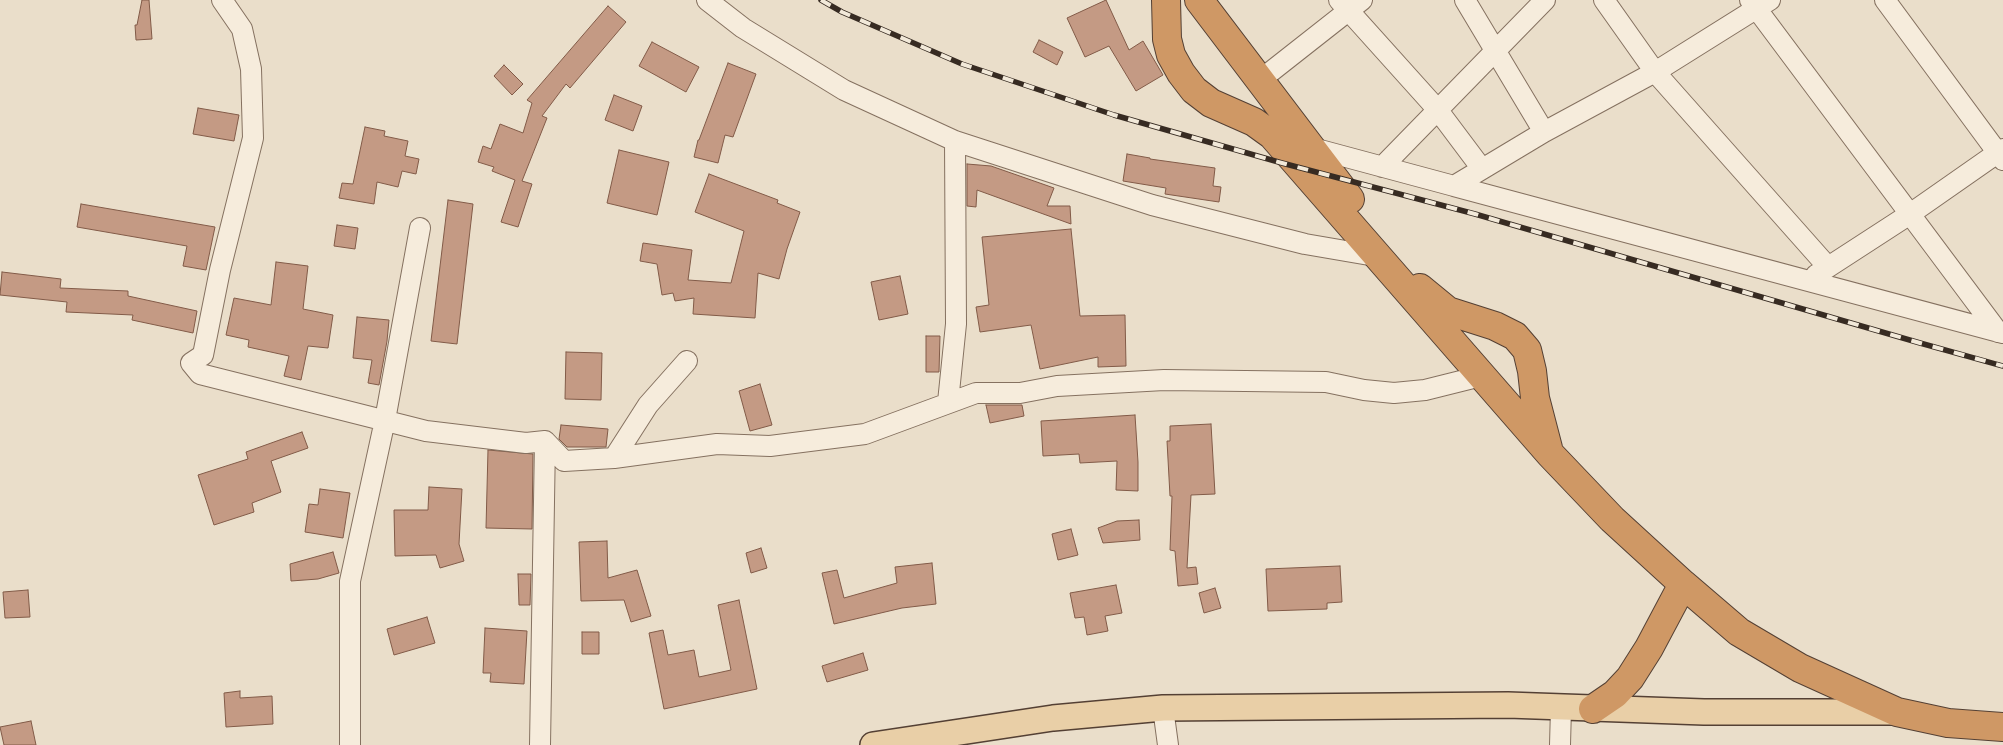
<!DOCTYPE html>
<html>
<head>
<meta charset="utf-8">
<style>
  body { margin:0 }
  canvas { display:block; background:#eadeca }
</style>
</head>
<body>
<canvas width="2003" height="745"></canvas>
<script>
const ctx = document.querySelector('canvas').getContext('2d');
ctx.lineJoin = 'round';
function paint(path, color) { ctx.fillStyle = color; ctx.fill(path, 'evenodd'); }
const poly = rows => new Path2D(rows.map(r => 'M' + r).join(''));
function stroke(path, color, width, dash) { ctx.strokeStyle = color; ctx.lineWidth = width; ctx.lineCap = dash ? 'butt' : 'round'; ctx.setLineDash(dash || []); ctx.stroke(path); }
const building = poly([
  [142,0,149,0,152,39,136,40,135,25,137,25,142,0],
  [1106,0,1129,50,1143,41,1163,75,1136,91,1109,46,1085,57,1067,18,1106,0],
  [608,6,626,22,570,88,566,84,542,116,547,118,522,181,532,184,518,227,501,222,515,180,492,171,494,167,478,162,483,146,491,149,500,124,523,133,532,103,527,100,608,6],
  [1039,40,1063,52,1057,65,1033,52,1039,40],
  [652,42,699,67,686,92,639,66,652,42],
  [728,63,756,74,733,137,725,135,718,163,694,157,698,140,699,140,728,63],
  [504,65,523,84,512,95,494,76,504,65],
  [614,95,642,106,633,131,605,120,614,95],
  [198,108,239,115,234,141,193,134,198,108],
  [365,127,385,131,384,136,408,141,405,156,419,159,416,174,402,171,398,187,377,182,374,204,339,198,342,183,353,184,365,127],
  [619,150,669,162,657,215,607,203,619,150],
  [1127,154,1150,158,1150,159,1215,168,1213,186,1221,187,1219,202,1165,194,1166,188,1123,181,1127,154],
  [967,164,991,166,1054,188,1047,206,1070,206,1071,224,977,190,976,207,967,206,967,164],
  [709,174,778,200,777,203,800,212,787,249,779,279,758,273,755,318,693,314,694,298,675,301,673,293,662,295,657,264,640,261,643,243,692,250,688,280,731,283,744,231,695,212,709,174],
  [448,200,473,204,457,344,431,341,448,200],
  [81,204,215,227,206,270,183,266,187,246,77,227,81,204],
  [337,225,358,228,355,249,334,246,337,225],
  [1071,229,1080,316,1125,315,1126,366,1098,367,1098,357,1040,369,1031,325,980,332,976,307,989,305,982,237,1071,229],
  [276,262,308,266,303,309,333,315,328,348,308,346,301,380,284,376,289,356,248,347,249,340,226,335,234,298,271,305,276,262],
  [2,272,61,279,60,288,128,291,128,296,197,311,193,333,132,320,133,315,66,312,67,302,0,295,2,272],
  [900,276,908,314,879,320,871,282,900,276],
  [357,317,389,320,387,341,379,385,368,383,372,360,353,358,357,317],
  [926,336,940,336,939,372,926,372,926,336],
  [566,352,602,353,601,400,565,399,566,352],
  [760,384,772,425,750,431,739,391,760,384],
  [986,405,1022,405,1024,416,990,423,986,405],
  [1135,415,1138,462,1138,491,1116,490,1117,461,1080,463,1079,454,1043,456,1041,421,1135,415],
  [1211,424,1215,494,1191,495,1187,568,1196,567,1198,584,1178,586,1175,551,1170,550,1172,496,1170,496,1167,441,1170,441,1170,426,1211,424],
  [561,425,608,429,606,447,567,447,559,439,561,425],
  [302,432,308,448,271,461,281,492,252,503,254,512,214,525,198,475,248,459,246,452,302,432],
  [488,450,533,454,532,529,486,528,488,450],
  [429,487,462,489,459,544,464,561,440,568,436,555,395,556,394,510,428,510,429,487],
  [320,489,350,493,343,538,305,532,309,504,318,505,320,489],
  [1139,520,1140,540,1103,543,1098,528,1117,521,1139,520],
  [1071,529,1078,555,1058,560,1052,534,1071,529],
  [607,541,608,578,637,570,651,616,631,622,624,600,581,601,579,542,607,541],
  [761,548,767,568,751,573,746,553,761,548],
  [333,552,339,573,318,579,291,581,290,564,333,552],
  [932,563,936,604,902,608,834,624,822,573,837,570,844,598,897,583,895,567,932,563],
  [1340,566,1342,602,1327,603,1327,609,1268,611,1266,569,1340,566],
  [518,574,531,574,530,605,519,605,518,574],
  [1116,585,1122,613,1105,616,1108,631,1087,635,1084,617,1075,618,1070,593,1116,585],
  [1215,588,1221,608,1204,613,1199,593,1215,588],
  [28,590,30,617,5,618,3,592,28,590],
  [739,600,757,689,664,709,649,633,663,630,668,655,694,650,699,677,731,670,718,605,739,600],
  [427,617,435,643,394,655,387,629,427,617],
  [485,628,527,631,524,684,490,682,491,673,483,673,485,628],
  [582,632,599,632,599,654,582,654,582,632],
  [863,653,868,670,827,682,822,666,863,653],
  [240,691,240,698,272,696,273,724,226,727,224,693,240,691],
  [31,721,36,745,4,745,0,727,31,721]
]);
paint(building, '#c49a84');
stroke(building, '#825b48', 1);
const minor = poly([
  [222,0,242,29,251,69,253,138,220,270,203,355,191,363,200,374,426,431,526,443,545,441,564,461,614,458,648,405,687,361],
  [707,0,743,28,844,90,955,141,1152,205,1305,244,1375,256],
  [1339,0,1437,109,1482,169],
  [1465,0,1544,132],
  [1604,0,1655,72,1828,267],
  [1750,0,1998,332],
  [1885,0,2003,160],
  [1259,81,1362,0],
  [1309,147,1454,186,1544,132,1655,72,1770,0],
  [1382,167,1545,0],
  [1454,186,2003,333],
  [1816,275,1910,214,2003,149],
  [948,402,956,324,955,141],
  [614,458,717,444,770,446,865,434,976,393,1020,393,1057,386,1164,380,1326,382,1364,390,1394,393,1425,390,1481,376],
  [1163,708,1168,745],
  [350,745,350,581,385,420,420,228],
  [540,745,545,441],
  [1560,745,1561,708]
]);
const major = poly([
  [873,745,1053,718,1163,708,1508,705,1704,712,1897,712]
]);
const highway = poly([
  [1166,0,1167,39,1171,55,1181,73,1194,90,1211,103,1254,122,1272,135,1550,454,1612,519,1683,584,1739,632,1800,668,1897,712,1948,723,2003,727],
  [1199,0,1350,199],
  [1420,288,1448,311,1495,326,1515,336,1527,350,1532,371,1535,398,1548,448],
  [1593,709,1615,694,1630,678,1649,648,1683,584]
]);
stroke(minor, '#857160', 22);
stroke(major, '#544034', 28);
stroke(highway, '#544034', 30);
stroke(minor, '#f6ecdc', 20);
stroke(major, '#e9cfa7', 25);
stroke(highway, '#cf9865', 28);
const rail = poly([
  [821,0,842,12,962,64,1114,115,1282,163,1475,214,1920,343,2003,366]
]);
stroke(rail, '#372b22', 5.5);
stroke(rail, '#f2e9d9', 4, [11]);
</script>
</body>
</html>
